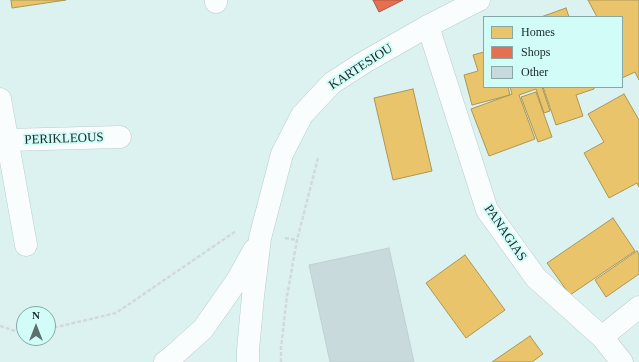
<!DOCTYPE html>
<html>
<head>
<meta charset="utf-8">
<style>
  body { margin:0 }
  #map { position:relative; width:639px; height:362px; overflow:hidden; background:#dbf2f0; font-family:"Times New Roman",serif }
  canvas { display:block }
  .legend { position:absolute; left:483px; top:16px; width:140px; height:72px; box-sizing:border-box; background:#d1fcf8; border:1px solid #87a8a5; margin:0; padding:5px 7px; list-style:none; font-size:12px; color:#192928 }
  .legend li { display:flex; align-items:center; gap:8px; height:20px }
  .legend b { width:20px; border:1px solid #87a8a5 }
  .north { position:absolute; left:16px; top:306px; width:40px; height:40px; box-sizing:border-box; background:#d1fcf8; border:1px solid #87a8a5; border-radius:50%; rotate:0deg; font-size:11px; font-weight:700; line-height:16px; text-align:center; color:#192928 }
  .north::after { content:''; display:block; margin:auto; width:14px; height:18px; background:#5d6f6e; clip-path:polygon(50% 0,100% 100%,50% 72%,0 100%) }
</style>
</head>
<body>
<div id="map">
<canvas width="639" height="362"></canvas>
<ul class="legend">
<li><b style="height:11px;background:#e9c46a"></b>Homes</li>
<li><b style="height:11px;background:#e76f51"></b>Shops</li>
<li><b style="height:11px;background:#c8dadc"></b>Other</li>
</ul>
<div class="north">N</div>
</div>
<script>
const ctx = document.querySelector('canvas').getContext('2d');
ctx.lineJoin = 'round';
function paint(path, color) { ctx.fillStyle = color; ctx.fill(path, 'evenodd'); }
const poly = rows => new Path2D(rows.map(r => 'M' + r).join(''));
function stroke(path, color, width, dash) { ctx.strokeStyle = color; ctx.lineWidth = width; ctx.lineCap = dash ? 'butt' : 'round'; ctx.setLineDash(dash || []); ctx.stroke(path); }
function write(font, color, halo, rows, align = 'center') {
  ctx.font = font + ' "Times New Roman",serif'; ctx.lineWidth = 4; ctx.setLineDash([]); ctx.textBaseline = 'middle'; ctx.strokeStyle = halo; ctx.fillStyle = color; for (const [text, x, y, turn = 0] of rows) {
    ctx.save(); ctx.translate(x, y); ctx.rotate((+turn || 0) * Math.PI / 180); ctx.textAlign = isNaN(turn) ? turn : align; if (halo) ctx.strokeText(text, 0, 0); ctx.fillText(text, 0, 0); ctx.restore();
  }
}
const homes = poly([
  [11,0,66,0,12,8,11,0],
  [588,0,639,0,639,80,635,72,622,78,622,17,597,17,588,0],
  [566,8,569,17,541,17,566,8],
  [484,52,484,87,508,87,510,95,472,105,464,75,478,71,473,55,484,52],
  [510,87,542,87,550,111,544,113,536,89,519,95,535,139,489,156,471,109,512,94,510,87],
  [543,87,594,87,594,89,576,95,583,116,556,125,543,87],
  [413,89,432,171,393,180,374,98,413,89],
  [536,92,552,137,538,142,521,97,536,92],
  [624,94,639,120,639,187,637,183,609,198,584,153,604,142,588,114,624,94],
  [613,218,635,251,570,295,547,263,613,218],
  [637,251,639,254,639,274,606,297,595,280,637,251],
  [465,255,505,310,466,338,426,283,465,255],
  [530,336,543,354,532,362,492,362,530,336]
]);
paint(homes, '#e9c46a');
stroke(homes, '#ab9656', 1);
const shops = poly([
  [373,0,403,0,379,12,373,0]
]);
paint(shops, '#e76f51');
stroke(shops, '#a95a45', 1);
const building = poly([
  [389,248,414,362,330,362,309,265,389,248]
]);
paint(building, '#c8dadc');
stroke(building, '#c0d0d2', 1);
const minor = poly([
  [216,0,216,2],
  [428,26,487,210,536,278,602,337,622,362],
  [0,99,26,245],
  [8,140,120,137],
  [602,337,639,307],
  [165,362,173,356,203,329,238,279,254,250],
  [248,362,248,350,253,296,260,238,282,154,302,115,332,83,363,63,428,26,479,0]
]);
stroke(minor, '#bacccb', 23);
stroke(poly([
  [285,238,297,240],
  [0,326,24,334],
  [48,329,116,313,236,231],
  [281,362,281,348,287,296,297,240,318,158]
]), '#d2dad9', 2.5, [4, 2]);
stroke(minor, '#fafdfd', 22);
write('13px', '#192928', '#d1fcf8', [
  ["KARTESIOU",361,67,-33],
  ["PERIKLEOUS",64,139,-2],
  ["PANAGIAS",505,233,56]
]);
</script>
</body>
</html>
